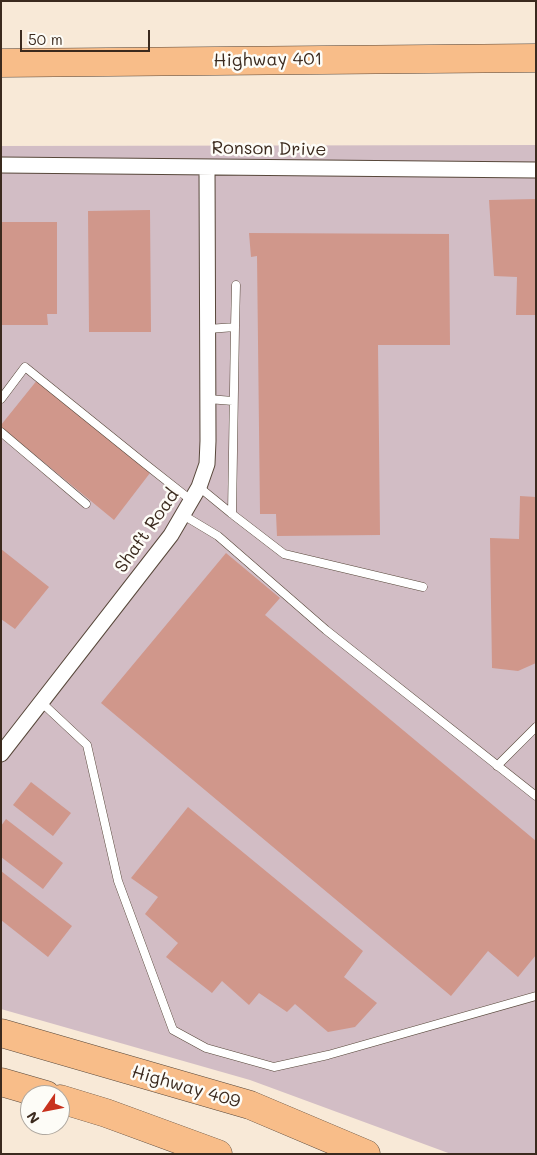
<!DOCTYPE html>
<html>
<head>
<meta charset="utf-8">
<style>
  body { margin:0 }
  #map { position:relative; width:537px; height:1155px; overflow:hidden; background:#f8e9d7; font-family:Mali,sans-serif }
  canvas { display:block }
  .frame { position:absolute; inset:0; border:2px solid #3b2a1e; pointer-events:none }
  .north { position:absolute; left:20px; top:1085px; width:50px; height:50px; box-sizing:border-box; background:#fdfcf7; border:1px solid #afa8a0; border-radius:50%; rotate:237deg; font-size:14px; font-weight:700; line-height:20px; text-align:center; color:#3b2a1e }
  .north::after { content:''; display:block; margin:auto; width:18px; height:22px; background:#c8321e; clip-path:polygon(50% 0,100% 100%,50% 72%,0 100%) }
  .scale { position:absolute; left:20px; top:30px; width:130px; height:22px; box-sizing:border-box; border:2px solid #3b2a1e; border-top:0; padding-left:6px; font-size:15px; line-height:18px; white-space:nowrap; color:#3b2a1e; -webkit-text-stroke:4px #fdfcf7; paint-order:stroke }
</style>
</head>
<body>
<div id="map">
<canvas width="537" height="1155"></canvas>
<div class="frame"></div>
<div class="north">N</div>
<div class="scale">50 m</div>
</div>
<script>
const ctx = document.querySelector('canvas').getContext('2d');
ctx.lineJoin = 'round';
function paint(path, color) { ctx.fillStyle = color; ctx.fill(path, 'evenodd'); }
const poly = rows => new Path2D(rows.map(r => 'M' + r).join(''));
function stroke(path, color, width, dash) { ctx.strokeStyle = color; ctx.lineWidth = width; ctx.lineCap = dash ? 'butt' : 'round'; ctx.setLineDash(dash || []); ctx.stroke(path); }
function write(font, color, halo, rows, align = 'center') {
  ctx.font = font + ' Mali,sans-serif'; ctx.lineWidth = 5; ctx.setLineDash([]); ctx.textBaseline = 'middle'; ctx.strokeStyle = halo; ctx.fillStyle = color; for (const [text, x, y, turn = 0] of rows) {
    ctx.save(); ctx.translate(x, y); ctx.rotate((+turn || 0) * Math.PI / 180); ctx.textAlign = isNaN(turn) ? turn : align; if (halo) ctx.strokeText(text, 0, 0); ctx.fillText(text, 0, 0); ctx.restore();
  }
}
paint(poly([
  [536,145,536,1154,451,1154,250,1080,1,1009,1,146]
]), '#d2bdc5');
paint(poly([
  [536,199,536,315,516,315,517,277,494,276,489,200],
  [150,210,151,332,89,332,88,211],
  [1,222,57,222,57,314,47,314,48,325,1,325],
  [249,233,449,234,450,345,378,345,380,535,277,536,276,514,260,514,257,256,251,257],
  [38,379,150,473,114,520,1,427,1,425],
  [520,496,536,497,536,663,518,671,492,668,490,538,519,539],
  [1,549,49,587,15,629,1,619],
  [226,553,280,598,265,615,536,841,536,955,518,977,488,951,451,996,101,703],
  [31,782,71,813,53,836,13,805],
  [188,807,363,951,344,977,377,1003,355,1027,328,1032,295,1004,287,1012,259,993,249,1005,222,981,212,993,166,957,178,943,145,914,158,897,131,878],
  [6,819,63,863,43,889,1,857,1,826],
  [1,871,72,926,48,957,1,920]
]), '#d0978b');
const service = poly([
  [208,329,235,327,236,285],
  [1,399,25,367,144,463,192,501],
  [208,399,233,401],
  [1,432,86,504],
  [199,487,232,514,284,554,423,587],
  [232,514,235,327],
  [183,515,218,536,326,630,536,796],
  [41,702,87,745,118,881,173,1030,206,1048,274,1067,328,1055,536,996],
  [497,766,536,727]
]);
const minor = poly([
  [1,165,536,170],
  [1,754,171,535,199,487,207,464,208,441,207,167]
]);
const motorway = poly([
  [1,63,536,58],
  [1,1033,250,1105,366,1154],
  [1,1082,46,1095],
  [60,1099,106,1113,218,1154]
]);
stroke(service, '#57473a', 9);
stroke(minor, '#57473a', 17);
stroke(motorway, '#57473a', 29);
stroke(service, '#fff', 8);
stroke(minor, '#fff', 15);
stroke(motorway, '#f8bd89', 28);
write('18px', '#3b2a1e', '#fdfcf7', [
  ["Highway 401",268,60,-1],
  ["Ronson Drive",269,149,1],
  ["Shaft Road",147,531,-55],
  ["Highway 409",186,1087,16]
]);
</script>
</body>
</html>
